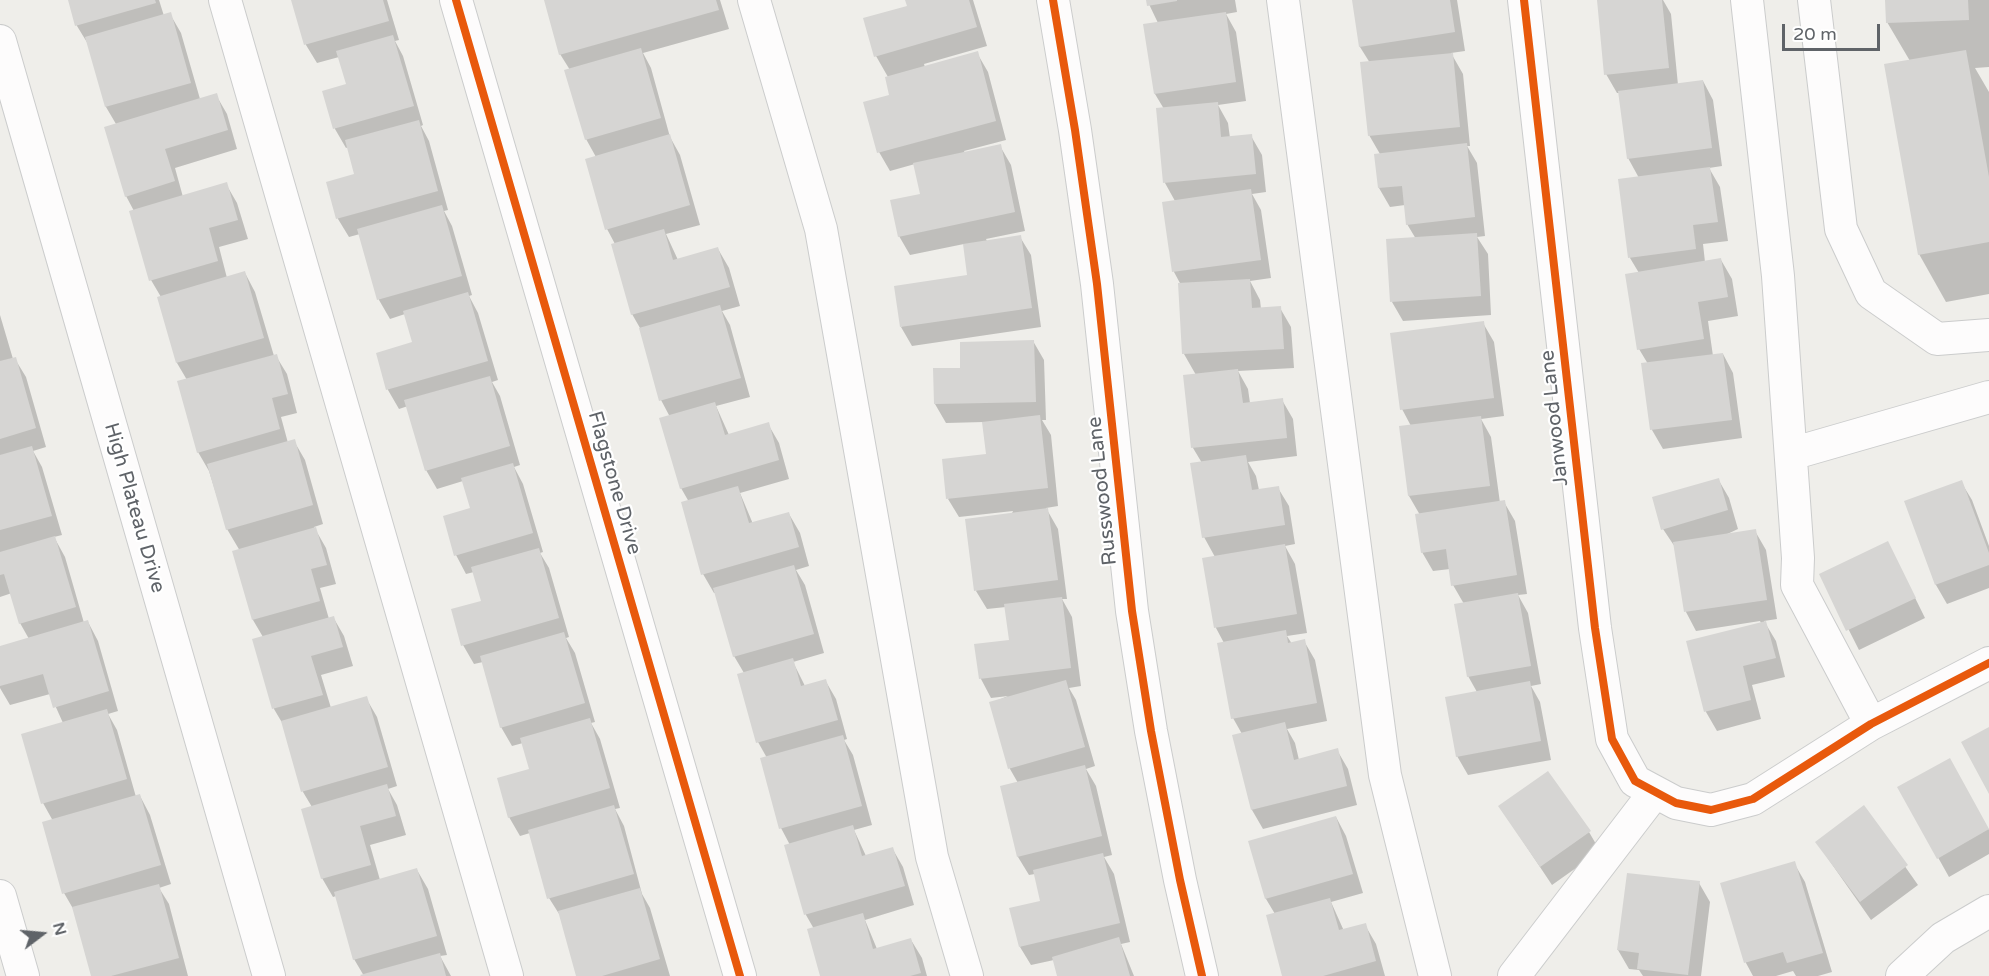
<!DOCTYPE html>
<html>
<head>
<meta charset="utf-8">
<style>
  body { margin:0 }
  #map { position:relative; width:1989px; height:976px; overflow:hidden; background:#efeeea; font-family:"Varela Round",sans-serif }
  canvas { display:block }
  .north { position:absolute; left:12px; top:904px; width:60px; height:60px; -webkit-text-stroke:4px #fff; paint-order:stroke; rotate:74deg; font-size:16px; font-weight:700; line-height:24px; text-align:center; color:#5f6368 }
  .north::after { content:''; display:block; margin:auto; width:21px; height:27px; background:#5f6368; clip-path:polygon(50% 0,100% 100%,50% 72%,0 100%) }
  .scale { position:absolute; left:1782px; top:24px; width:98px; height:27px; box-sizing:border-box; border:3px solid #5f6368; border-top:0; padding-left:8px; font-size:18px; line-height:21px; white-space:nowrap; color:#5f6368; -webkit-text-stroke:4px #fff; paint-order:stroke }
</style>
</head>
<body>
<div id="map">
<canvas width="1989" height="976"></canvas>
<div class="north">N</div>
<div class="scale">20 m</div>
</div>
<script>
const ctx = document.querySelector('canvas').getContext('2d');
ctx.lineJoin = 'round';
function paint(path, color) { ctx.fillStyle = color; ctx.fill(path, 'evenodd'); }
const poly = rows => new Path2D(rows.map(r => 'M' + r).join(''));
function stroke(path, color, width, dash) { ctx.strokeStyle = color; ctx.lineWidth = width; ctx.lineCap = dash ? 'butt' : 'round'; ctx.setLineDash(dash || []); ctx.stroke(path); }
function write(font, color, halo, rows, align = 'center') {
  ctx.font = font + ' "Varela Round",sans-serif'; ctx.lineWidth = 4.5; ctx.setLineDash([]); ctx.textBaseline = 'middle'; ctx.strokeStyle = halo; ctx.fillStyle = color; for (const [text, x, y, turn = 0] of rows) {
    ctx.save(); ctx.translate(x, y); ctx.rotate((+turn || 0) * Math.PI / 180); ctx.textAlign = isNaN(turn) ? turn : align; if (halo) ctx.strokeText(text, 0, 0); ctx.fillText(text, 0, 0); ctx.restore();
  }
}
paint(poly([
  [69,0,159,0,164,16,170,14,181,33,200,99,216,95,227,114,237,149,175,168,183,197,226,184,237,203,248,239,219,247,227,278,245,273,255,292,274,356,276,356,287,374,297,413,281,417,288,443,294,441,305,460,323,524,314,527,326,548,336,584,320,588,329,619,333,617,344,636,353,666,321,675,331,708,366,698,377,717,397,786,388,789,397,805,406,835,370,845,380,880,417,870,428,889,447,955,440,956,451,976,364,976,354,959,336,896,333,897,322,878,312,807,303,792,284,726,274,709,254,640,263,637,253,620,240,551,227,529,209,471,198,452,187,380,177,363,161,297,151,280,134,211,126,196,116,124,106,107,88,44,77,26],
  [293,0,387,0,399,40,395,41,403,56,423,125,421,126,429,141,448,210,444,211,452,226,472,295,469,296,478,313,498,380,492,382,500,396,520,465,514,467,523,484,543,552,540,553,549,568,569,637,566,638,575,653,595,722,591,723,600,739,620,808,615,809,624,826,642,894,650,908,670,976,578,976,561,917,549,898,530,833,520,836,509,817,531,770,523,743,512,746,501,727,483,662,474,664,463,645,453,610,483,602,474,572,466,574,456,555,471,509,463,481,437,489,426,470,408,406,399,409,388,390,378,354,414,343,405,314,390,319,379,300,360,234,349,237,338,219,328,183,356,175,348,147,346,148,335,129,324,92,348,85,339,57,317,63,306,45],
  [545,0,720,0,729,29,643,53,651,68,670,137,680,155,700,225,666,234,678,260,718,249,729,268,740,306,722,311,730,325,750,397,716,406,729,435,768,424,779,443,789,479,740,493,753,524,789,514,800,533,809,566,796,570,805,585,824,653,793,662,805,686,825,680,836,699,847,739,844,740,853,755,872,825,854,830,866,856,892,848,903,867,914,905,865,920,877,949,911,940,922,958,927,976,822,976,814,929,806,915,786,846,790,845,781,828,767,758,758,742,744,673,734,656,716,593,714,593,703,574,689,502,681,488,670,417,661,400,640,328,632,314,615,244,607,229,596,157,586,139,570,70,560,54],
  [907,0,973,0,987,46,924,64,925,67,977,53,988,72,1006,140,964,151,965,153,1000,146,1011,165,1025,231,986,239,987,241,1020,237,1031,255,1041,327,912,346,901,327,969,276,964,244,910,255,899,236,922,195,915,164,890,171,879,152,891,97,888,77,876,56,909,7],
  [1147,0,1235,0,1237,12,1226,14,1236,32,1246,101,1218,105,1228,123,1230,138,1251,136,1262,155,1266,192,1252,194,1261,210,1271,278,1250,281,1260,300,1261,309,1280,308,1291,327,1294,368,1238,371,1248,389,1250,403,1282,400,1293,419,1297,456,1248,462,1256,476,1259,490,1278,488,1289,506,1295,544,1285,546,1295,564,1307,633,1287,636,1292,644,1304,641,1315,660,1327,721,1287,729,1295,743,1299,760,1337,750,1348,769,1357,805,1263,829,1252,810,1242,734,1233,718,1224,643,1216,628,1215,557,1204,537,1202,463,1193,448,1196,375,1184,354,1181,285,1174,272,1164,203,1175,201,1165,183,1164,109,1155,94,1145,25,1158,23],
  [1353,0,1457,0,1465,51,1451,53,1463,74,1470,146,1467,146,1477,163,1485,236,1477,237,1488,254,1491,315,1403,321,1392,302,1416,239,1407,224,1405,205,1390,207,1379,188,1380,154,1369,135,1370,63,1360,47],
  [1606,0,1663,0,1671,14,1678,85,1703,81,1713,100,1722,166,1709,168,1720,187,1728,241,1703,244,1705,262,1721,260,1732,279,1738,316,1708,321,1713,356,1723,354,1733,373,1742,438,1663,449,1652,430,1643,365,1648,364,1639,349,1639,273,1630,258,1639,178,1628,158,1620,93,1617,93,1606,74],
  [1887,0,1989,0,1989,67,1975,68,1989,92,1989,294,1946,302,1919,254,1910,61,1887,22],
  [0,315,13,359,15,359,26,377,46,447,33,451,42,467,62,535,54,537,65,557,84,623,88,622,98,641,118,711,108,714,117,730,136,797,140,796,150,815,171,884,159,888,169,904,188,976,92,976,75,912,64,893,53,821,43,803,63,723,50,694,10,705,0,688,0,647,29,639,20,623,12,593,0,597],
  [1483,323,1494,342,1504,416,1481,419,1491,437,1500,503,1504,502,1515,521,1527,594,1518,595,1528,613,1541,684,1531,686,1540,702,1551,760,1468,775,1457,756,1477,692,1468,676,1464,604,1453,585,1450,569,1433,571,1422,552,1420,515,1409,496,1411,426,1402,409],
  [1033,341,1044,360,1046,420,1042,420,1051,435,1058,506,1046,508,1058,529,1067,599,1062,599,1072,617,1081,686,1069,688,1076,700,1095,766,1086,769,1096,786,1112,855,1104,857,1114,874,1130,942,1121,944,1134,976,1059,976,1054,960,1031,965,1020,947,1042,902,1035,874,1029,875,1018,857,1018,783,1010,769,991,703,1008,696,991,698,981,679,976,645,1010,641,1006,607,987,609,976,591,1013,511,959,517,948,499,988,455,984,422,946,423,935,404,962,369],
  [1718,479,1729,498,1738,529,1723,536,1755,531,1766,550,1777,619,1764,621,1776,641,1785,677,1752,685,1761,719,1717,731,1706,712,1688,642,1761,623,1760,621,1696,631,1686,612,1675,547,1663,529],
  [1961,482,1972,500,1989,546,1989,588,1947,604,1936,585,1906,502],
  [1888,543,1925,618,1859,650,1821,575],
  [1949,760,1989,830,1989,854,1949,877,1899,788],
  [1500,807,1589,832,1600,851,1552,885],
  [1864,808,1918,885,1871,920,1817,843],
  [1336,817,1346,836,1363,893,1331,902,1344,931,1365,925,1376,944,1385,976,1284,976,1275,914,1266,899,1250,842],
  [1794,863,1805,882,1832,972,1818,976,1796,976,1793,971,1776,976,1753,976,1746,963,1722,884],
  [1699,883,1710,902,1701,976,1643,976,1639,970,1629,969,1618,950]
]), '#0003');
paint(poly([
  [68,0,155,0,156,3,75,26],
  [291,0,383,0,389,21,304,45],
  [544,0,716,0,719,10,559,55],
  [905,0,969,0,977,27,874,57,863,18,907,6],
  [1146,0,1177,0,1177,1,1147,6],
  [1352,0,1450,0,1455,32,1359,47],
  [1597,0,1662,0,1669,68,1604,75],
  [1885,0,1968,0,1969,20,1886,23],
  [171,12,191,83,105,107,85,37],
  [1226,12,1236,82,1154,94,1143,24],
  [393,35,414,106,333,129,322,91,346,84,336,51],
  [641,48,661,118,585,140,564,70],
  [1966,50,1989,177,1989,242,1918,255,1884,64],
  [978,51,996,121,877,153,863,102,889,95,885,77],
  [1453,53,1460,127,1368,136,1360,62],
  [1703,80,1712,148,1627,159,1618,91],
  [217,93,228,130,165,149,175,181,125,197,104,127],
  [1218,102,1221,137,1252,134,1256,174,1163,183,1156,108],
  [419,120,438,191,336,219,326,182,354,174,345,140],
  [670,134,690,205,605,230,585,159],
  [1467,143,1475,217,1406,225,1402,186,1378,188,1374,154],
  [1001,144,1015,212,898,237,890,200,920,194,913,163],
  [1710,167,1718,222,1693,225,1696,249,1628,258,1618,179],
  [227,182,238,220,209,228,218,261,149,281,129,211],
  [1251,189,1261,260,1172,272,1162,202],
  [442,205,462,276,377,300,357,229],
  [664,229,673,260,718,247,730,287,631,315,611,244],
  [1477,233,1481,296,1390,302,1386,239],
  [1021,235,1032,308,900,327,894,286,967,275,963,244],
  [1721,258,1728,297,1698,302,1704,339,1637,350,1625,274],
  [245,271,264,338,176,363,157,297],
  [1250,279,1252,308,1281,306,1284,349,1182,354,1178,283],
  [468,292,488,361,386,390,376,353,412,342,403,311],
  [720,305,741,378,659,401,639,328],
  [1484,321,1494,398,1400,410,1390,333],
  [1034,340,1036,402,934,404,933,368,960,368,960,342],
  [1723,353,1732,420,1650,430,1641,363],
  [277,354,288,394,272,398,280,429,197,453,177,381],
  [16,357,36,428,0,439,0,361],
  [1238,369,1243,403,1283,398,1287,438,1191,448,1183,375],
  [490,376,510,446,425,471,404,400],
  [715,402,725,435,769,422,779,460,680,489,659,418],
  [1040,415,1048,488,946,499,942,459,986,454,982,422],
  [1481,416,1490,486,1408,496,1399,426],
  [295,439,313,505,226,530,207,464],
  [32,446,52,516,0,530,0,455],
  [1246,455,1252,490,1279,486,1285,525,1202,538,1190,463],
  [513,463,533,533,454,556,443,516,470,508,461,478],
  [1719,478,1728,510,1661,530,1652,497],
  [1962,480,1989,553,1989,565,1935,585,1904,501],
  [738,486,749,523,789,512,799,547,701,575,681,502],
  [1505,500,1517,575,1451,586,1446,549,1421,553,1415,514],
  [1048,508,1058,580,974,591,965,519],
  [316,527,327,565,311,569,320,601,252,620,232,551],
  [1756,529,1767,600,1684,612,1673,542],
  [55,536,76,607,19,624,4,574,0,575,0,552],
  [1888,541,1916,598,1846,631,1819,574],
  [1285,544,1297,614,1214,628,1202,558],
  [539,548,559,618,461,646,451,609,481,601,471,567],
  [794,565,814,634,733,657,713,588],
  [1518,593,1531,666,1467,677,1454,604],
  [1062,597,1071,668,979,679,974,644,1009,640,1004,604],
  [334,616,343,647,311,656,323,695,272,709,252,639],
  [88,620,109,691,53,708,43,674,0,686,0,646],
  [1766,621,1776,658,1743,666,1751,700,1704,712,1686,641],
  [1286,630,1288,643,1305,639,1317,703,1231,719,1217,643],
  [564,632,585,703,500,728,480,656],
  [793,658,801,686,826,679,838,720,756,743,737,674],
  [1066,680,1085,747,1008,769,989,702],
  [1530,681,1541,741,1456,757,1445,697],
  [367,696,388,767,301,792,281,721],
  [107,709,127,779,41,804,21,734],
  [590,718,610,788,508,818,497,778,529,769,520,738],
  [1285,722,1294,760,1338,748,1347,786,1251,810,1232,735],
  [1989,727,1989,794,1961,742],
  [843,735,862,806,779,829,760,758],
  [1950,758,1989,829,1937,859,1897,787],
  [1085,765,1102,836,1017,857,1000,786],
  [1548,771,1591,831,1540,867,1498,806],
  [387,784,396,816,360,826,371,865,321,879,301,809],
  [140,794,161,865,62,894,42,822],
  [614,805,634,874,547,899,528,830],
  [1864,805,1908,865,1860,902,1815,842],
  [1336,816,1353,874,1265,899,1248,841],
  [853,825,862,856,893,847,905,886,804,915,784,845],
  [1103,853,1120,923,1019,947,1009,908,1040,901,1033,870],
  [1795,861,1823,953,1787,963,1783,952,1744,963,1720,883],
  [417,868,437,936,353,960,334,892],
  [1627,873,1700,881,1688,975,1637,969,1639,953,1617,950],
  [159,884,179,958,111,976,91,976,72,907],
  [640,888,660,959,602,976,576,976,558,911],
  [1330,898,1339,930,1366,923,1376,961,1323,976,1282,976,1266,915],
  [863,913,873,949,911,938,921,973,910,976,820,976,807,929],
  [1119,937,1130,976,1057,976,1052,957],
  [440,953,446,976,361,976,360,975]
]), '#d6d5d3');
const minor = poly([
  [225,0,507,976],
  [456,0,740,976],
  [754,0,821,229,932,857,967,976],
  [1053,0,1075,130,1097,284,1132,611,1151,731,1180,880,1202,976],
  [1283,0,1385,775,1435,976],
  [1524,0,1595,628,1612,739,1635,781,1676,803,1711,810,1753,799,1871,724,1989,663],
  [1747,0,1778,276,1798,558,1797,585,1871,724],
  [1814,0,1841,229,1871,293,1937,339,1989,335],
  [0,41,269,976],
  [1791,454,1989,397],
  [0,896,23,976],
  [1514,976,1655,792],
  [1902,976,1943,938,1989,911]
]);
stroke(minor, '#cbcccc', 34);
stroke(minor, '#fdfcfc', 32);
stroke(poly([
  [456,0,740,976],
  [1053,0,1075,130,1097,284,1132,611,1151,731,1180,880,1202,976],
  [1524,0,1595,628,1612,739,1635,781,1676,803,1711,810,1753,799,1871,724,1989,663]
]), '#e8590c', 8);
write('20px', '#5f6368', '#fff', [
  ["Janwood Lane",1555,418,-96],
  ["Flagstone Drive",614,483,74],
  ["Russwood Lane",1103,491,-96],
  ["High Plateau Drive",134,508,74]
]);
</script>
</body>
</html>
